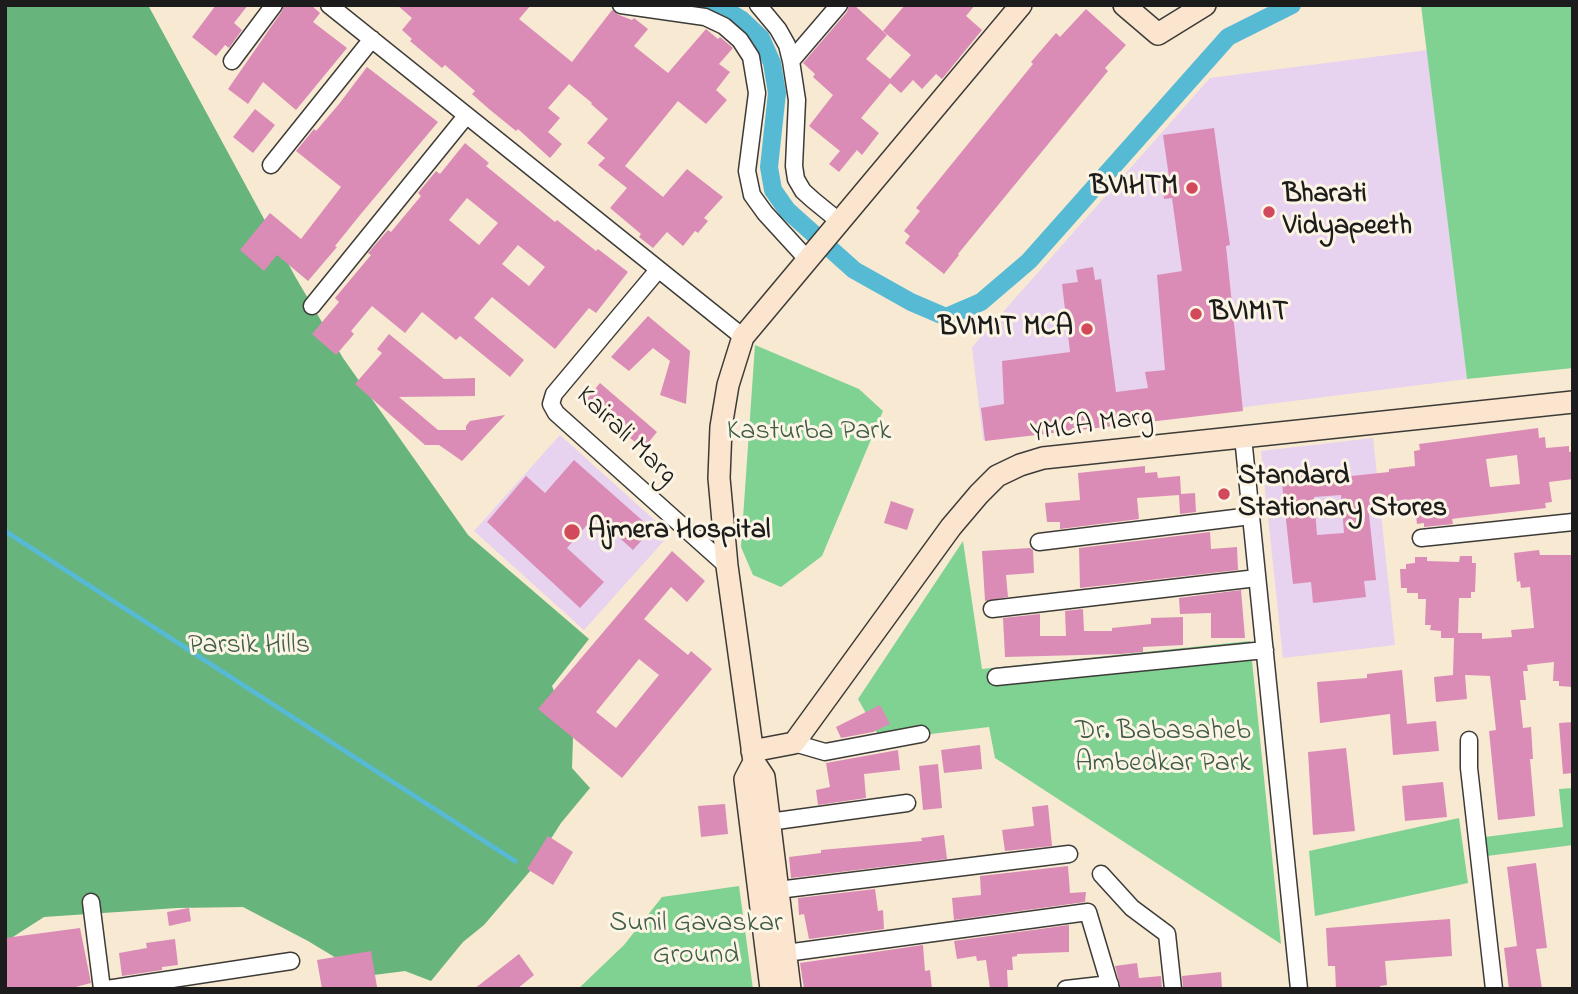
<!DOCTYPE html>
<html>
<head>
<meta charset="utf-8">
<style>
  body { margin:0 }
  #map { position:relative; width:1578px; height:994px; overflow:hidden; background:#f8e9d2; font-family:"Indie Flower",sans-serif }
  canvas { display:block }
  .frame { position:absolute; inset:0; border:7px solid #1c1c1c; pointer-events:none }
</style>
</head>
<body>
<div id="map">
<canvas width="1578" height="994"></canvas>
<div class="frame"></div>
</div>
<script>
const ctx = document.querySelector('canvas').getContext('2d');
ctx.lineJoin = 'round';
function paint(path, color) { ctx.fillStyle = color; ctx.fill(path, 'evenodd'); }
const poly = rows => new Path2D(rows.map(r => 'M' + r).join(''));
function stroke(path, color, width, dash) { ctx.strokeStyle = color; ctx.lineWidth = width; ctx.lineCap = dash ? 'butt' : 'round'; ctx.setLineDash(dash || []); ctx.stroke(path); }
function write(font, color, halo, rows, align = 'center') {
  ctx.font = font + ' "Indie Flower",sans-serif'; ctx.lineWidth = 6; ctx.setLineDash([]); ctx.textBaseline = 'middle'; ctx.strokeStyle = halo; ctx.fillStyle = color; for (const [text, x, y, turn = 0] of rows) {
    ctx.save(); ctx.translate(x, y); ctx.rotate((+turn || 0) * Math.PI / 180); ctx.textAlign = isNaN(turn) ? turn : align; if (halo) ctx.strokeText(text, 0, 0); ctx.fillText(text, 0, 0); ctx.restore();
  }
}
paint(poly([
  [1427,50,1467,379,983,440,972,347,1210,78],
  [560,435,670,534,584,630,474,531],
  [1373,438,1395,645,1283,658,1261,451]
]), '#e7d2ef');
paint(poly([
  [1421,5,1573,5,1573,368,1467,379],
  [755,345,859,389,883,411,822,556,781,587,753,575,741,547],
  [963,541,982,669,1250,641,1281,944,995,758,989,727,881,740,858,699],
  [1573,788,1573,845,1487,856,1485,837,1563,827,1559,789],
  [1459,818,1468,883,1315,916,1309,851],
  [739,886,753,989,578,989,624,945,662,897]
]), '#80d293');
paint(poly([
  [5,5,148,5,296,278,343,358,468,535,589,639,552,686,573,738,572,768,590,788,561,823,531,870,484,925,463,942,431,981,405,971,366,976,308,941,243,907,177,908,44,917,5,942]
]), '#68b47d');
stroke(poly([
  [5,531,515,861]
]), '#57bad5', 5);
stroke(poly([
  [706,5,721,7,742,20,761,38,772,63,777,93,769,167,773,190,787,210,854,270,911,302,946,317,981,302,1029,261,1228,37,1292,5]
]), '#57bad5', 18);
paint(poly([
  [216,5,248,5,234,23,242,30,229,48,225,45,216,56,192,37],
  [284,5,311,5,320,13,313,22,347,48,296,110,263,82,248,104,228,89,282,11],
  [397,5,531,5,519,19,572,62,612,10,619,15,632,20,634,18,648,29,634,46,668,73,706,29,718,39,720,37,733,48,719,64,730,72,716,90,727,100,706,124,678,101,625,166,663,197,687,169,723,197,704,218,708,221,698,233,695,231,683,246,667,232,653,248,639,237,641,234,610,208,627,188,598,165,605,158,587,143,608,119,591,104,592,103,569,84,548,108,560,118,548,132,562,144,550,158,518,129,516,131,489,109,472,94,475,91,445,65,442,68,410,41,412,39,402,30,412,18],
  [849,5,854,5,887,35,866,59,890,79,911,55,883,31,905,5,975,5,966,16,982,30,942,79,936,74,922,89,913,80,901,93,890,83,861,118,879,133,862,155,857,150,839,172,829,164,840,151,809,126,833,95,813,77,815,74,803,63,847,12],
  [1086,9,1126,45,1105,68,1108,71,958,254,959,255,944,274,905,243,910,236,904,231,920,211,916,208,1033,64,1031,62,1056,33,1060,37],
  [367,67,438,122,360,215,335,246,337,247,308,281,277,255,264,271,240,250,270,213,301,239,341,187,296,151,314,129,316,131,339,104],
  [255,109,275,125,253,153,233,137],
  [1214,128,1230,245,1226,246,1243,411,985,441,981,408,1004,404,1002,361,1070,352,1062,284,1078,282,1076,270,1093,267,1095,280,1101,279,1116,392,1148,388,1145,372,1165,370,1157,275,1182,271,1172,198,1164,199,1161,178,1169,177,1163,135],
  [465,143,489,163,486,166,555,222,557,220,596,251,598,249,628,272,596,313,589,308,555,349,492,297,474,318,524,360,510,377,460,336,456,340,422,312,405,333,372,306,351,331,354,334,336,355,312,334,339,302,335,298,371,255,368,253,388,230,391,232,421,196,418,193,436,171,440,174],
  [467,198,498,223,479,245,449,220],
  [518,245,545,267,529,286,502,264],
  [648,316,690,351,686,404,660,395,670,361,653,348,629,371,611,357],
  [389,334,444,379,475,378,475,396,399,397,438,430,466,430,466,426,470,421,505,415,462,461,439,445,425,445,355,384,382,353,377,349],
  [600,383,657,432,643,449,586,400],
  [1538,428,1539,438,1545,437,1546,448,1569,446,1569,452,1573,451,1573,479,1549,482,1552,502,1545,503,1546,508,1459,518,1452,519,1453,524,1424,527,1424,523,1417,524,1414,499,1368,505,1376,580,1364,581,1366,597,1313,603,1311,582,1293,584,1282,483,1299,481,1298,473,1341,468,1342,477,1389,472,1389,469,1415,466,1414,451,1420,450,1419,444],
  [1517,455,1520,484,1490,487,1486,459],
  [1341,495,1344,533,1317,535,1314,497],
  [574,460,652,529,633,550,605,525,603,527,593,518,567,548,604,582,580,608,487,522,526,476,545,493],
  [1145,466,1145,473,1157,472,1158,478,1180,476,1181,494,1195,493,1196,512,1180,514,1179,495,1137,498,1139,519,1060,529,1060,522,1047,522,1045,503,1080,500,1078,473],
  [891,501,914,509,907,530,884,523],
  [1210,532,1211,549,1237,547,1238,570,1080,588,1079,548],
  [1030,548,1033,550,1034,573,1006,575,1008,597,985,601,982,551],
  [1539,550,1540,555,1573,555,1573,687,1559,686,1559,681,1553,681,1554,662,1527,665,1528,671,1523,671,1526,700,1520,700,1523,728,1531,727,1533,759,1530,759,1535,816,1498,820,1489,731,1496,730,1490,676,1465,675,1467,699,1436,702,1434,677,1453,675,1454,638,1441,638,1441,631,1430,630,1431,625,1425,625,1426,599,1418,599,1418,593,1407,593,1407,588,1401,588,1400,569,1406,569,1406,564,1415,563,1415,557,1427,557,1427,561,1459,562,1460,556,1472,556,1472,563,1476,563,1475,592,1471,592,1471,598,1459,598,1458,633,1482,633,1482,639,1512,637,1511,630,1534,628,1530,587,1521,588,1520,581,1517,582,1514,553],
  [672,551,705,581,687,602,671,587,644,619,688,655,691,651,712,669,622,778,538,709],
  [639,659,659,675,616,728,596,712],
  [1241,590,1245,638,1211,638,1211,613,1180,614,1179,598],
  [1083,609,1084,631,1112,631,1112,628,1151,624,1151,618,1183,617,1183,645,1143,647,1143,652,1120,654,1005,657,1003,618,1040,614,1040,636,1066,636,1065,611],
  [1402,670,1407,724,1436,721,1439,751,1393,755,1390,714,1320,723,1317,682,1367,678,1367,674],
  [880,705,890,724,873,732,841,738,836,727],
  [1573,722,1573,773,1563,774,1559,723],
  [980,745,982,769,944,773,941,750],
  [1346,748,1355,831,1313,835,1308,752],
  [898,750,900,770,864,774,866,798,818,805,816,790,830,787,826,763],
  [938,764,942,808,923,810,919,766],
  [1443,782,1447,817,1405,821,1402,786],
  [725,804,728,834,701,837,698,806],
  [1048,805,1052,846,1005,851,1002,830,1034,826,1032,807],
  [944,835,947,859,791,878,789,857,821,853,821,850,922,841,921,838],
  [548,836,573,852,553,885,527,869],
  [1536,863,1547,948,1536,949,1542,989,1509,989,1504,948,1517,946,1507,867],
  [1068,866,1070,893,1086,892,1085,902,954,920,952,898,981,895,980,876],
  [875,889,878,911,883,910,884,929,809,939,804,914,799,915,798,898],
  [189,908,191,921,169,926,167,912],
  [1450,919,1452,956,1385,961,1387,985,1380,986,1380,989,1336,989,1335,966,1328,966,1326,928],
  [1069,925,1069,952,1017,954,1017,956,1012,957,1013,970,1007,970,1008,989,990,989,986,960,977,961,976,956,957,959,954,941],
  [80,928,91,983,68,989,5,989,5,938],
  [175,939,178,965,162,967,162,970,122,976,119,953,147,948,146,943],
  [923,945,925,971,930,970,932,989,804,989,800,963],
  [371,951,377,987,322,989,317,960],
  [519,954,534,975,517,989,474,989],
  [1137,963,1139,978,1161,976,1162,989,1121,989,1115,966],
  [1221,972,1222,989,1183,989,1182,976]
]), '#da8cb6');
const street = poly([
  [329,5,743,337],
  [621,5,705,17,724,26,740,40,751,57,757,93,747,171,752,195,765,213,808,260],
  [758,5,778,29,787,45,791,61,797,100,794,166,796,179,803,191,813,200,840,222],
  [232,61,274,5],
  [791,61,839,5],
  [271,165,372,39],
  [658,270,554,394,551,404,556,413,727,566],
  [312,306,466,116],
  [1243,437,1299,989],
  [1421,538,1573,522],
  [1039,542,1251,516],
  [992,609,1257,578],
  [996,677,1265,650],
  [1469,740,1469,768,1494,989],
  [794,743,825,752,921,734],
  [769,822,907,803],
  [1101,874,1132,908,1167,934,1173,989],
  [778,890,1069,854],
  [91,902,102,989],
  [786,953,1088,912,1111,989],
  [107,989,291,961],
  [1066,989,1110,984]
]);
const secondary = poly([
  [1124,5,1158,34,1205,5],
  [752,751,794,743,951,527,979,494,997,476,1020,465,1043,458,1573,402],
  [754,762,745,779,771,989],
  [790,989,764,777,754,762,727,566,719,478,721,427,728,385,743,337,1021,5]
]);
stroke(street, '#3d3b37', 19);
stroke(secondary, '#3d3b37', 24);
stroke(street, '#fff', 16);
stroke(secondary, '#fbe5cf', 21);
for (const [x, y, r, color] of [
  [1192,188,7,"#d1495b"],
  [1269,212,7,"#d1495b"],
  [1196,314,7,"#d1495b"],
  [1087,329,7,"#d1495b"],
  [1224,494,7,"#d1495b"],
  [572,532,9,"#d1495b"]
]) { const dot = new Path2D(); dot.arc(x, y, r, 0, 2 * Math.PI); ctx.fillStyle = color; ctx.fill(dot); stroke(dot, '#fcf5e5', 2.5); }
write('bold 28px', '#1c1c1c', '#fcf5e5', [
  ["BVIHTM",1178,188,"right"],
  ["Bharati",1283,196],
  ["Vidyapeeth",1283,228],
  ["BVIMIT",1210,314],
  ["BVIMIT MCA",1073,329,"right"],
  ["Standard",1238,478],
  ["Stationary Stores",1238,510],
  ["Ajmera Hospital",588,532]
], 'left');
write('28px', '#1c1c1c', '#fcf5e5', [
  ["YMCA Marg",1092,427,-8],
  ["Kairali Marg",625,437,44]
]);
write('28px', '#3f5c46', '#fcf5e5', [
  ["Kasturba Park",809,433],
  ["Parsik Hills",249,647],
  ["Dr. Babasaheb",1163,733],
  ["Ambedkar Park",1163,765],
  ["Sunil Gavaskar",696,925],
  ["Ground",696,957]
]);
</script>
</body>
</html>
